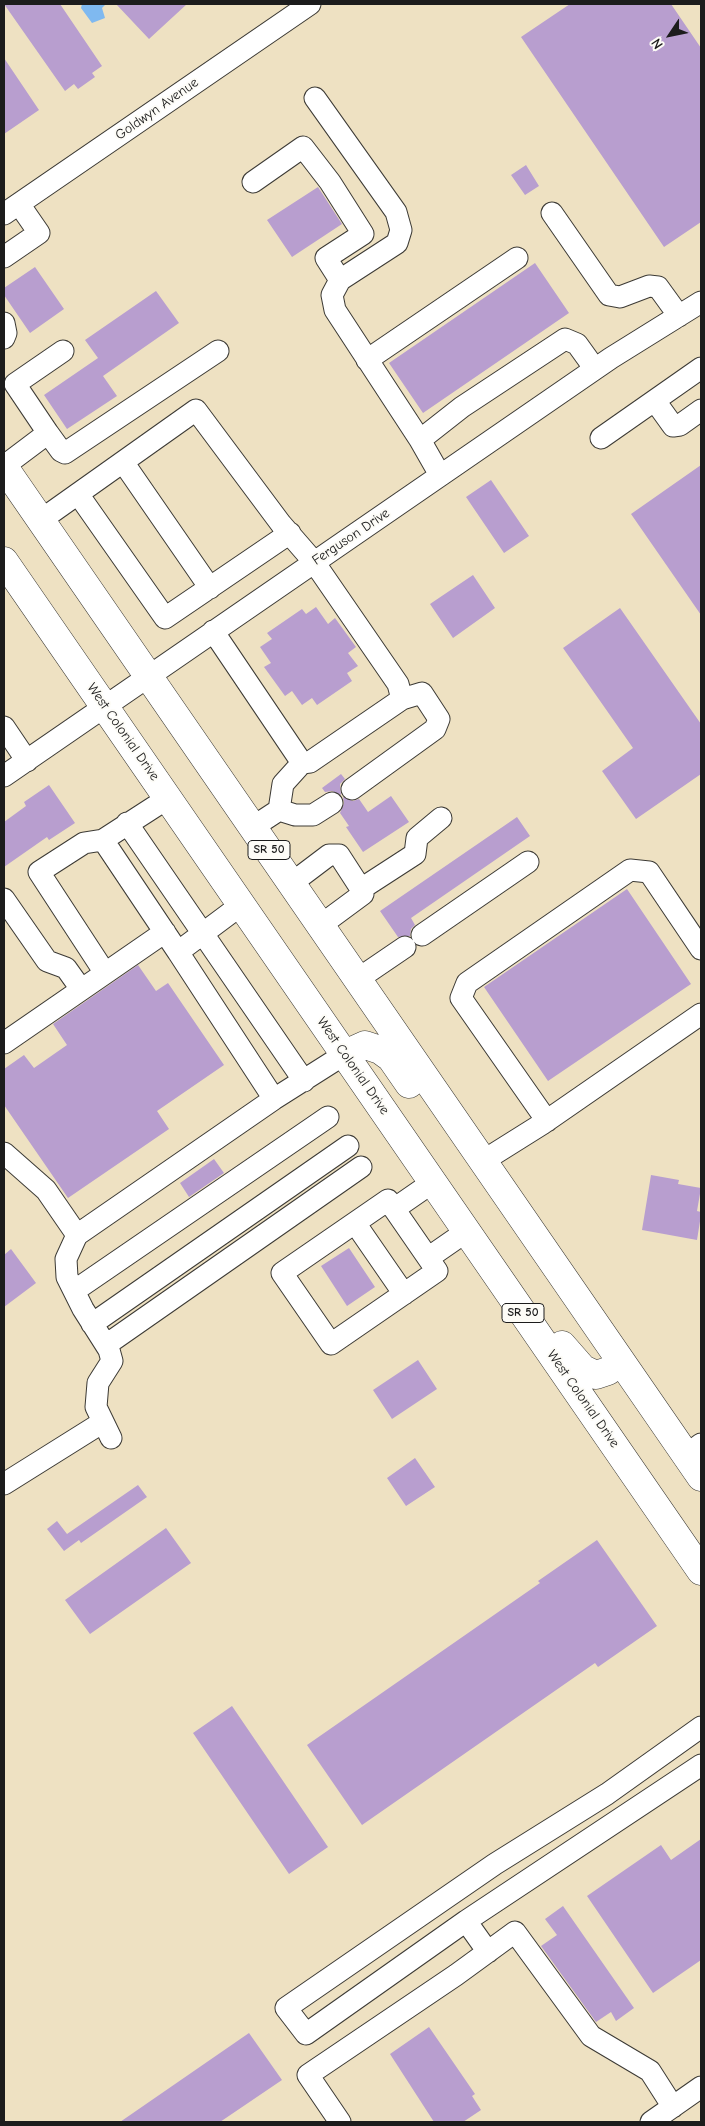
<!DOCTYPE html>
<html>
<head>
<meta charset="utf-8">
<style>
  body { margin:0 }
  #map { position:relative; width:705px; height:2126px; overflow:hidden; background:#eee1c2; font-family:"Comic Neue",sans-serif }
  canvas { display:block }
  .frame { position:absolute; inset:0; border:5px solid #1c1c1c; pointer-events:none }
  .north { position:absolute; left:645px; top:10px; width:50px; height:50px; -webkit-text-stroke:4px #fdfcf7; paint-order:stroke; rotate:236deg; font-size:14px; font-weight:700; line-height:20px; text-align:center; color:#1c1c1c }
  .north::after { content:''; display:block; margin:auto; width:18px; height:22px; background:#1c1c1c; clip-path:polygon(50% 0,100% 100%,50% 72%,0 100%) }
</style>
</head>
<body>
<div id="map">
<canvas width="705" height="2126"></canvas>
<div class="frame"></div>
<div class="north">N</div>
</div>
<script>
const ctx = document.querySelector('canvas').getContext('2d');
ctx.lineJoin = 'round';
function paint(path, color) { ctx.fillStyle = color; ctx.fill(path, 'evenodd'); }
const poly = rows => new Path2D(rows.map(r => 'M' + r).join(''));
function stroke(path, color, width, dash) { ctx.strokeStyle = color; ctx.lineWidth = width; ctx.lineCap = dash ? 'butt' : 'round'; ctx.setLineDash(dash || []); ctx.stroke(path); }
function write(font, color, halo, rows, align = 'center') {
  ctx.font = font + ' "Comic Neue",sans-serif'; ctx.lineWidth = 4; ctx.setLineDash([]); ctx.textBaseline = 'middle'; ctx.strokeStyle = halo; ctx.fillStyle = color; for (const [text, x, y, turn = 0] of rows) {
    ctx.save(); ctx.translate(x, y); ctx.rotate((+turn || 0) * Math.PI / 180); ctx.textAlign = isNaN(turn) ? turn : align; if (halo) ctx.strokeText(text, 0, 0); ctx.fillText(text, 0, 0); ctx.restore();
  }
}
paint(poly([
  [82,4,106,4,102,8,105,18,92,23,81,8]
]), '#7fb9f0');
paint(poly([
  [4,4,60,4,102,66,92,73,95,77,78,89,74,84,65,91],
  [116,4,187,4,149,39],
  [570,4,671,4,701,48,701,222,664,247,521,37],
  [4,58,39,110,4,134],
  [526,165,539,186,525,195,511,175],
  [318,187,342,224,292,257,267,220],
  [535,263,569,313,423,413,389,363],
  [35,267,64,309,30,333,4,295,4,288],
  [156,291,179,323,103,376,117,396,67,429,44,395,98,358,85,340],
  [701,465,701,615,631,514],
  [491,480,529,536,504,553,466,497],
  [473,575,495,608,453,638,430,604],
  [316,607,328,624,335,618,356,647,348,653,358,666,347,673,352,681,317,705,312,698,302,705,292,691,285,696,264,667,271,663,260,647,272,639,267,633,302,609,306,614],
  [620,608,701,724,701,774,636,819,602,771,633,748,563,648],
  [341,774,345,779,340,784,341,795,332,791,325,792,322,788],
  [49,785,75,823,49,840,47,837,4,867,4,822,26,806,24,802],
  [391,796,409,822,363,852,346,827,349,826,340,813,344,803,343,797,353,801,359,799,368,812],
  [517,817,530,836,411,918,415,925,411,929,410,936,398,937,380,911],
  [627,889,691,984,548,1081,484,987],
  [138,965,156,991,168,983,224,1065,157,1111,169,1129,68,1198,4,1105,4,1069,24,1055,34,1068,67,1045,53,1024],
  [214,1159,224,1173,189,1197,180,1183],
  [651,1175,679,1180,678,1184,701,1188,697,1211,701,1212,701,1215,697,1240,642,1230],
  [349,1248,375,1287,347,1306,321,1266],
  [11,1249,36,1283,4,1307,4,1255],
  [418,1360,437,1389,392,1419,373,1390],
  [415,1458,435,1487,406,1506,387,1478],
  [138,1485,147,1497,81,1543,79,1540,64,1551,47,1529,57,1521,67,1534],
  [166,1528,191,1563,90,1634,65,1600],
  [597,1540,657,1626,598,1667,595,1663,362,1825,307,1745,540,1583,538,1581],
  [232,1706,328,1847,289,1874,193,1733],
  [701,1839,701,1960,653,1993,587,1896,661,1845,671,1860],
  [563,1906,634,2008,616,2021,611,2012,596,2022,541,1946,557,1935,545,1919],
  [429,2027,475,2094,472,2096,481,2110,463,2122,434,2122,390,2054],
  [249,2033,282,2080,220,2122,120,2122]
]), '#b89ecf');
const minor = poly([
  [315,98,396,212,401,230,397,243,340,280,332,295,335,310,420,440],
  [253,182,303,147,330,182,363,234,326,258,340,280],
  [552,213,609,295,620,297,649,286,658,287,679,316],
  [4,214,310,4],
  [4,257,39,233,19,204],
  [4,323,6,333,4,338],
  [367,360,517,258],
  [655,401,673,426,680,425,701,410],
  [48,433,61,451,65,453,218,351],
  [601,438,701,368],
  [123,462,210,588],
  [4,466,48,433,15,384,63,351],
  [440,475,420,440,462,407,565,339,577,344,595,369],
  [78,494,165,618,290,533],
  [41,520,196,410,281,524,314,562,398,684,402,699,310,762,302,763,213,631],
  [4,727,27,761],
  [4,776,611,358,701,302],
  [352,789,435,729,439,719,422,693,402,699],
  [168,798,103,840,178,952,241,905],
  [279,810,295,815,313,815,332,803],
  [127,823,304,1081],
  [253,827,279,810,283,784,302,763],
  [103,840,84,843,39,872,105,973],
  [292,883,329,855,339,855,361,889,415,854,417,838,441,818],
  [4,899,47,961,66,968,81,989],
  [321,925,363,894,361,889],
  [422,935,528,862],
  [178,952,274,1099],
  [358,979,405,947],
  [4,1043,165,932],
  [547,1121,461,998,467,983,630,870,649,872,701,949],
  [4,1153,46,1190,77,1235,274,1099,345,1054],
  [483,1161,542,1124,701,1014],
  [388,1200,437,1271,331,1344,282,1273,388,1200],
  [394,1209,433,1182],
  [355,1223,404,1294],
  [77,1235,66,1259,67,1277,83,1309,109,1350,112,1361,98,1383,96,1407,111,1438],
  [428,1258,467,1231],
  [74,1291,328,1117],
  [92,1324,348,1146],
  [106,1345,361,1167],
  [686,1455,701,1444],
  [4,1484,103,1422],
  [701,1727,607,1794,495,1864,286,2008,306,2034,466,1921,701,1765],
  [466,1921,488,1952],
  [340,2122,308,2075,456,1975,515,1932,591,2036,650,2071,673,2107],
  [651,2122,701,2087]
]);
const highway = poly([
  [4,467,701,1477],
  [4,561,701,1571],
  [345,1054,365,1045,380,1050,391,1058,409,1084],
  [562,1345,583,1369,596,1375,608,1371,621,1361]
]);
stroke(minor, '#3c3a35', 23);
stroke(highway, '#3c3a35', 29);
stroke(minor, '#fff', 21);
stroke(highway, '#fff', 28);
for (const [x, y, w] of [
  [269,850,42],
  [523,1313,42]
]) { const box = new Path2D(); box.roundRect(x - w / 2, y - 9.5, w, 19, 4); ctx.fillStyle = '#fdfcf7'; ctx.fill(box); stroke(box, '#1c1c1c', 1); }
write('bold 12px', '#1c1c1c', null, [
  ["SR 50",269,850],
  ["SR 50",523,1313]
]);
write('14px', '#1c1c1c', '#fdfcf7', [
  ["Goldwyn Avenue",157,109,-35],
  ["Ferguson Drive",351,537,-34],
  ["West Colonial Drive",123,732,55],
  ["West Colonial Drive",353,1066,55],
  ["West Colonial Drive",583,1399,55]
]);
</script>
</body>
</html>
